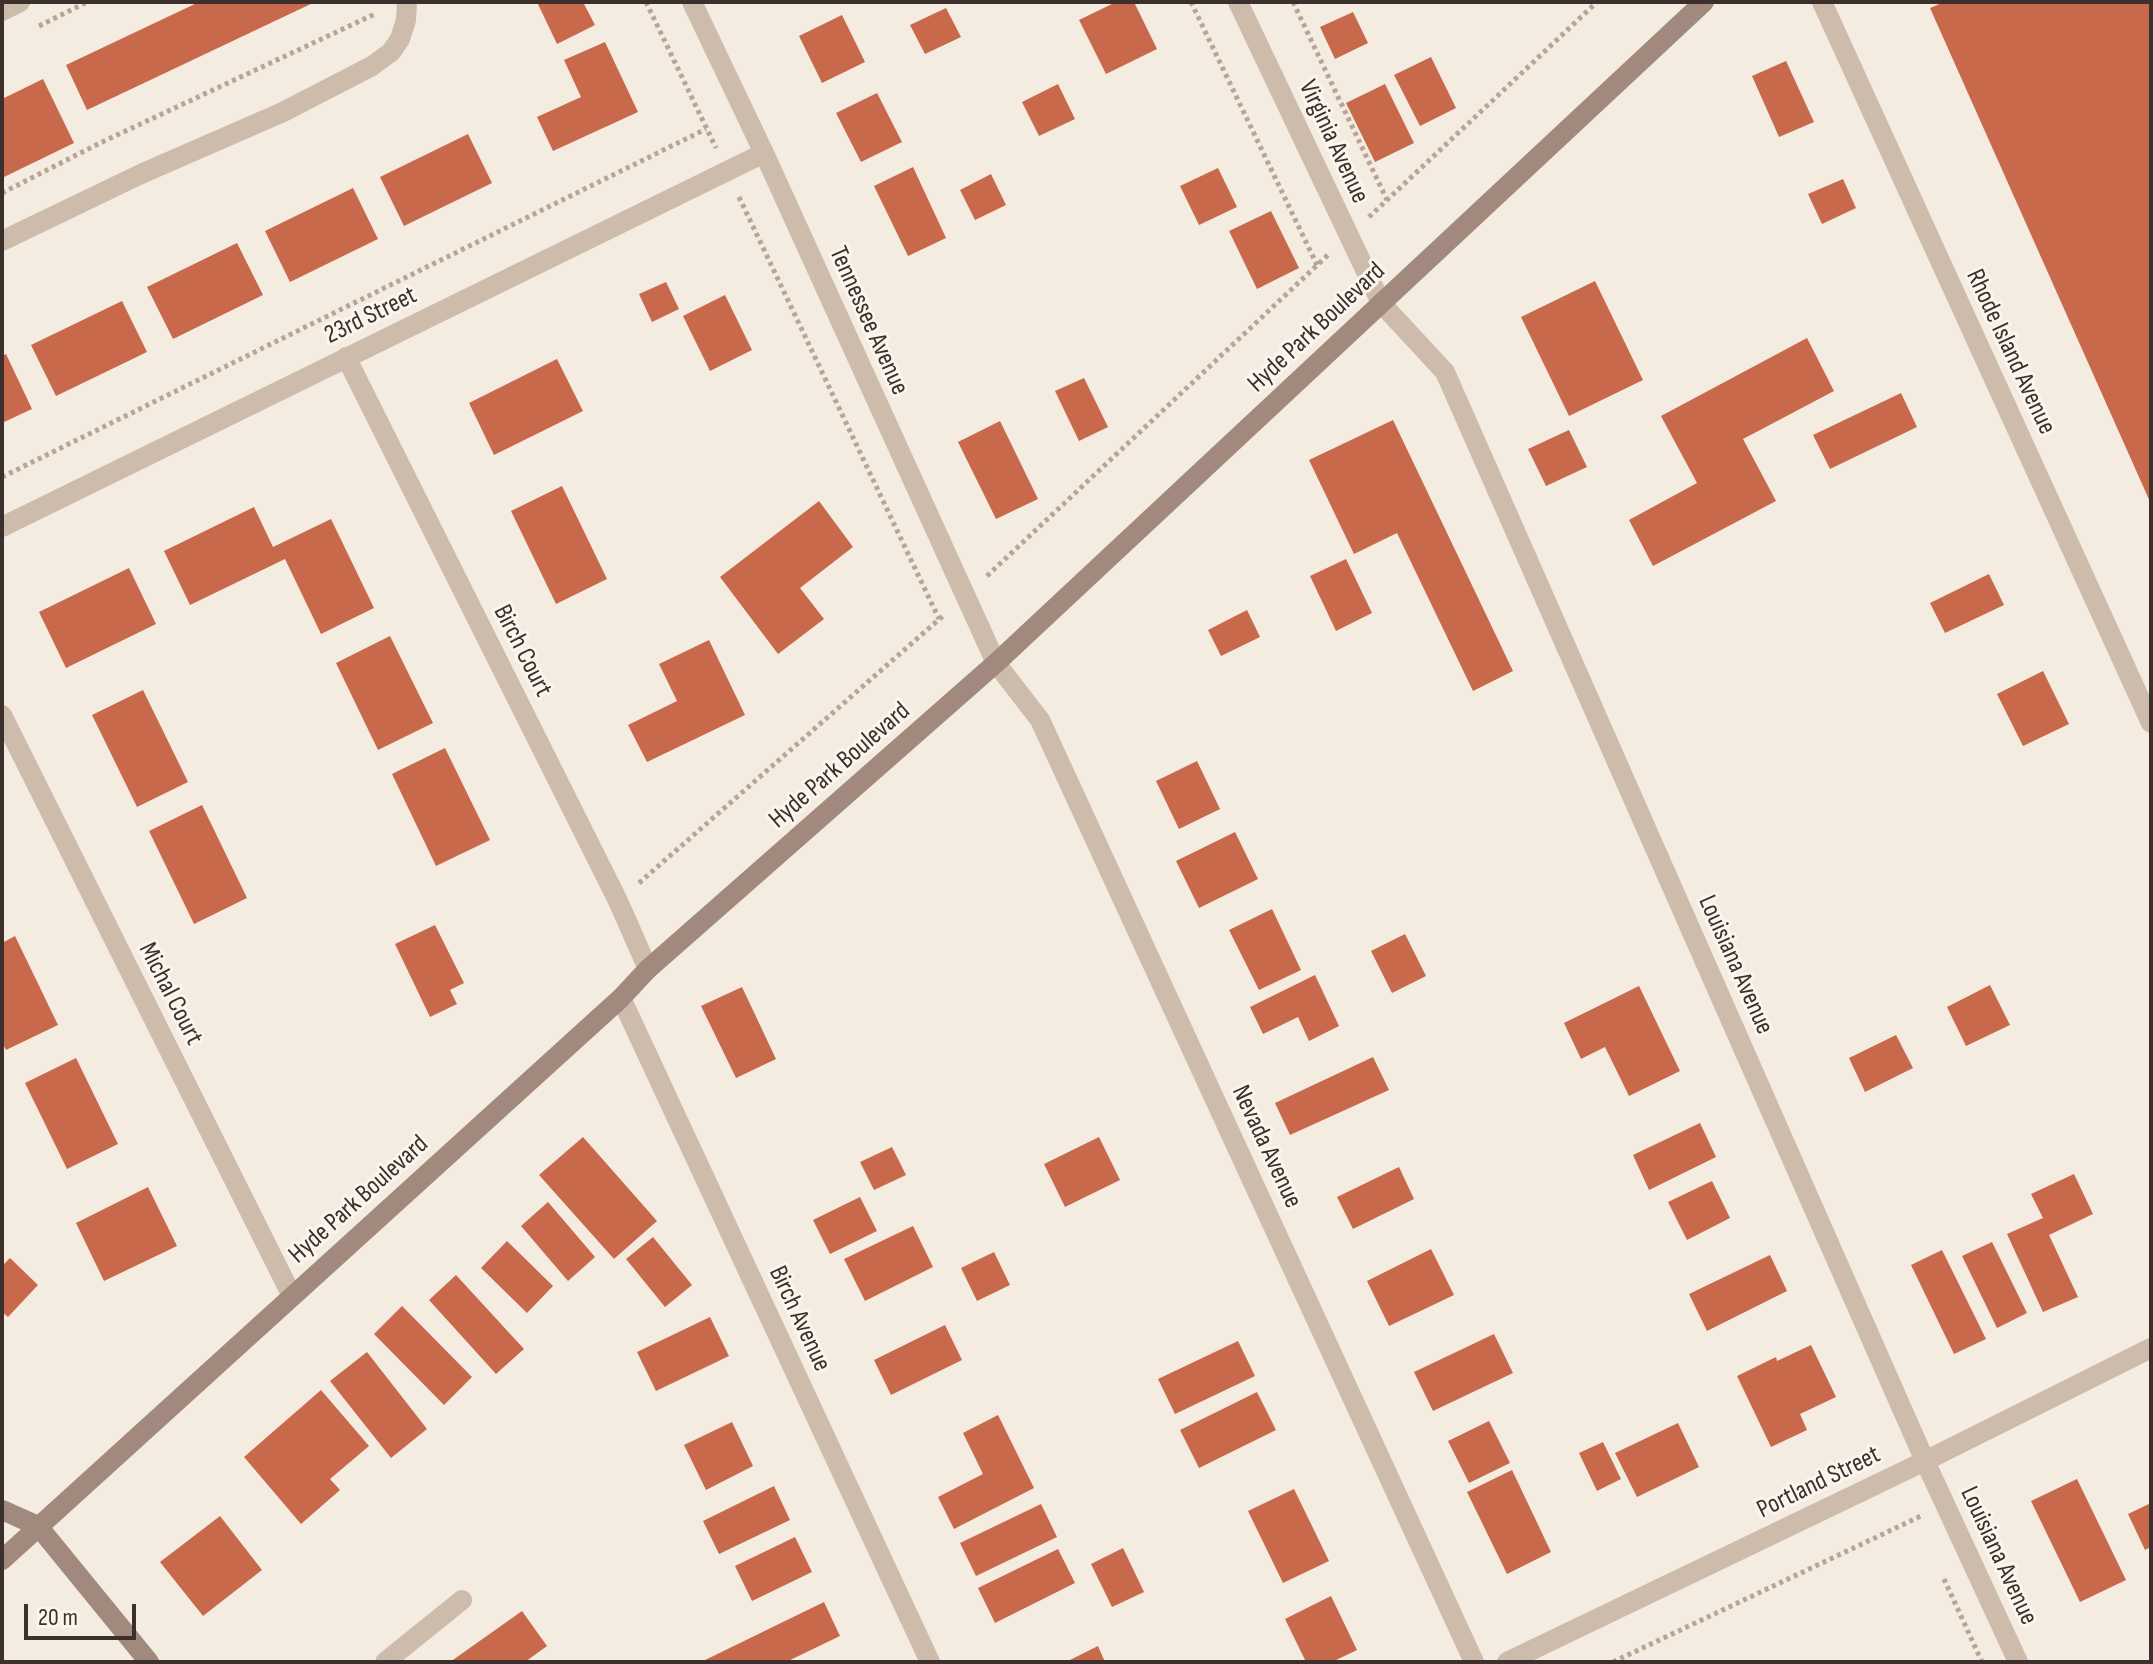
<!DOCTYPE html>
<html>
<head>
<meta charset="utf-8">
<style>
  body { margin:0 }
  #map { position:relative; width:2153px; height:1664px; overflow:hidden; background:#f4ebe1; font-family:"Sofia Sans Condensed",sans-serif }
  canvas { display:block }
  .frame { position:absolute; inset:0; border:4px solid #3b302b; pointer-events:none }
  .scale { position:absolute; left:24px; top:1604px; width:112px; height:36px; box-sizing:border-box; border:4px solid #3b302b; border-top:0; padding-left:10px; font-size:24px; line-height:28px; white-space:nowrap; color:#3b302b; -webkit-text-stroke:6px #fbf5ee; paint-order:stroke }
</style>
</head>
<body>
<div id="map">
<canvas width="2153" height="1664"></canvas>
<div class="frame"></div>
<div class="scale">20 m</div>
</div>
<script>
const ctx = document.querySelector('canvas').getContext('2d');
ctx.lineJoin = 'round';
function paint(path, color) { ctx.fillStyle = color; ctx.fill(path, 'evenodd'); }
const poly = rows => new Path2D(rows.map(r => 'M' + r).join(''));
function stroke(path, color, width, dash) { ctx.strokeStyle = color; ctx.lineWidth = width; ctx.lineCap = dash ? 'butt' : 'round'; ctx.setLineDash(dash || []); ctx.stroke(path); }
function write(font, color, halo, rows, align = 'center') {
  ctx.font = font + ' "Sofia Sans Condensed",sans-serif'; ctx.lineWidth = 6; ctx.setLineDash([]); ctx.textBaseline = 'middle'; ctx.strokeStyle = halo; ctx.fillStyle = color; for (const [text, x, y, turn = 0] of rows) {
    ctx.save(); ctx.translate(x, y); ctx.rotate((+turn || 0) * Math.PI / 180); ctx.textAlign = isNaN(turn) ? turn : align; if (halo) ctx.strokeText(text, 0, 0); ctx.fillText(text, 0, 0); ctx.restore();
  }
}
paint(poly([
  [199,2,315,2,87,110,66,65],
  [537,2,583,2,595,25,557,44],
  [1116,2,1134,2,1157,49,1106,74,1079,20],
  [1944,2,2151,2,2151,504,1930,8],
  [946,8,961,37,925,54,910,25],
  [1353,12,1368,43,1335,59,1320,27],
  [842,15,865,62,822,83,799,36],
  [605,42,638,112,553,151,537,117,581,97,564,60],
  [1431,57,1456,108,1420,126,1394,75],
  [1786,61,1814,122,1779,137,1752,76],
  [43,79,74,143,2,178,2,99],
  [1058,84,1075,119,1039,136,1022,102],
  [1385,84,1414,143,1375,162,1346,103],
  [877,93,902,142,861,162,836,113],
  [468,134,492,183,404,226,380,177],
  [913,167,946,238,908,256,874,186],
  [1218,168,1237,207,1199,225,1180,186],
  [991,174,1006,205,975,220,960,190],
  [1843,179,1856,208,1822,224,1808,194],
  [353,188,378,239,290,282,265,231],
  [1271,211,1299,268,1257,289,1229,231],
  [237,243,263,295,173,339,147,287],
  [1595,281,1643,380,1569,416,1521,317],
  [666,282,679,309,652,322,639,294],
  [725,295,752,350,710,371,683,316],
  [122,301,147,352,56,396,31,345],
  [1807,338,1834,391,1743,439,1776,501,1653,566,1629,520,1697,483,1661,416],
  [6,354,32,409,2,423,2,356],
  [557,359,583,411,494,455,469,403],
  [1084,378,1108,427,1079,441,1055,391],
  [1901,393,1917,427,1830,469,1813,435],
  [1393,420,1513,671,1473,691,1397,533,1354,554,1309,460],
  [1000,421,1038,499,996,519,958,442],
  [1569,430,1587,467,1546,486,1528,449],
  [562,486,607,579,556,604,511,511],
  [819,501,853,547,800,588,824,619,778,654,720,577],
  [254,507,273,547,331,519,374,608,321,634,285,559,190,605,164,551],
  [1346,559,1372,613,1336,631,1310,576],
  [129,568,156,624,66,668,39,612],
  [1989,574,2004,605,1945,633,1930,603],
  [1247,610,1260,637,1221,656,1208,630],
  [390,636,433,723,378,750,336,663],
  [709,640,745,715,647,762,628,725,677,701,659,664],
  [2043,671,2069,724,2023,746,1997,694],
  [143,690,188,782,137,807,92,715],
  [445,748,490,840,436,866,392,774],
  [1197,761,1220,809,1179,829,1156,781],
  [202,805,247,898,194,924,149,831],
  [1235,832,1258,879,1199,908,1176,861],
  [1272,909,1301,970,1259,990,1229,930],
  [435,925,464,983,450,990,457,1004,430,1017,395,944],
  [1405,934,1426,976,1392,993,1371,951],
  [15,936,58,1025,6,1050,2,1042,2,943],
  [1315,975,1339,1026,1309,1041,1298,1017,1263,1034,1250,1007],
  [1990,985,2010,1025,1966,1046,1947,1007],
  [1639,986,1680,1071,1629,1096,1605,1047,1581,1059,1564,1023],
  [742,987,776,1059,736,1078,701,1006],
  [1896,1035,1913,1068,1865,1092,1849,1058],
  [1373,1057,1389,1090,1290,1135,1275,1103],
  [76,1058,118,1144,67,1169,25,1083],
  [1700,1123,1716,1157,1649,1190,1633,1155],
  [583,1137,657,1221,614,1259,539,1175],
  [1099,1137,1120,1180,1065,1207,1044,1164],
  [892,1147,906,1175,874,1190,860,1162],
  [1399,1167,1414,1199,1353,1229,1337,1197],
  [2074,1174,2093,1214,2049,1235,2078,1297,2043,1312,2007,1234,2043,1218,2031,1194],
  [1712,1181,1730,1218,1687,1240,1668,1202],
  [148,1187,177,1246,104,1281,76,1223],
  [860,1197,877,1231,830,1254,813,1220],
  [548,1202,595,1257,568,1281,521,1226],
  [913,1226,933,1267,865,1301,844,1259],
  [653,1237,692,1285,665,1307,626,1259],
  [507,1241,553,1286,527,1313,481,1268],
  [1992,1242,2027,1313,1997,1328,1962,1256],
  [1431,1249,1454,1295,1389,1326,1367,1281],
  [1942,1250,1986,1339,1954,1354,1911,1265],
  [994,1252,1010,1285,977,1301,961,1268],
  [1770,1255,1787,1291,1707,1331,1689,1294],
  [10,1258,38,1285,8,1317,2,1312,2,1266],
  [456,1275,524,1349,496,1374,429,1300],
  [402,1306,472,1377,444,1405,374,1334],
  [710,1317,729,1356,656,1391,637,1352],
  [945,1325,962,1360,891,1395,874,1360],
  [1494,1334,1513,1373,1433,1411,1414,1372],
  [1238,1341,1255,1376,1175,1414,1158,1379],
  [1811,1345,1836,1397,1800,1414,1807,1430,1771,1447,1737,1376,1776,1357,1777,1361],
  [367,1352,427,1429,391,1458,330,1381],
  [321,1390,369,1446,330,1479,340,1490,301,1524,244,1457],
  [1257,1392,1276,1430,1199,1468,1180,1430],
  [998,1415,1034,1488,954,1529,938,1497,983,1474,963,1433],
  [1489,1421,1510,1463,1469,1483,1448,1441],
  [732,1422,753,1466,706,1490,684,1445],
  [1678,1423,1699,1467,1637,1497,1615,1453],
  [1603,1442,1621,1479,1597,1491,1579,1453],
  [1512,1470,1551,1552,1507,1574,1467,1492],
  [2077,1479,2126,1580,2080,1602,2031,1501],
  [774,1486,790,1520,719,1554,703,1521],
  [1294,1489,1329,1561,1283,1583,1248,1511],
  [2151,1503,2151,1547,2145,1550,2128,1514],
  [1041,1504,1057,1537,976,1576,960,1543],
  [220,1516,262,1570,203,1616,160,1562],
  [795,1537,812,1572,752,1601,735,1566],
  [1123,1548,1144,1592,1112,1607,1091,1564],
  [1058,1549,1075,1583,995,1623,978,1588],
  [1331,1596,1357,1650,1332,1662,1306,1662,1285,1619],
  [824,1602,840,1636,786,1662,701,1662],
  [522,1611,547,1646,525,1662,450,1662],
  [1098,1646,1105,1662,1066,1662]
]), '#c8694b');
stroke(poly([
  [646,2,716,148],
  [1191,2,1317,265],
  [1293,2,1387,200],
  [39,26,87,2],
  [2,193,100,143,377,13],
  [739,197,939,619],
  [1369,217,1597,2],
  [2,477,706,129],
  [987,576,1329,254],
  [639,883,944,615],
  [1944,1579,1982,1662],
  [1613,1662,1921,1516]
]), '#b9a596', 5, [4, 4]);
stroke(poly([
  [2,241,141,174,283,112,372,66,391,52,400,39,406,20,407,2],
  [385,1662,462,1600]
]), '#cdbbac', 20);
stroke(poly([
  [692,2,764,153,996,663,1040,720,1474,1662],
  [1238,2,1381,303,1445,372,1925,1461,2018,1662],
  [1822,2,2151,723],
  [2,11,20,2],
  [346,357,618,901,648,969],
  [2,527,764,153],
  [2,715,292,1296],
  [621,998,930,1662],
  [1507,1662,1925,1461,2151,1348]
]), '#cdbbac', 20);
stroke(poly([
  [2,1510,38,1526,149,1662],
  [2,1560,621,998,648,969,996,663,1704,2]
]), '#a18a7d', 20);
write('26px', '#3b302b', '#fbf5ee', [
  ["Virginia Avenue",1333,142,65],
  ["23rd Street",371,316,-26],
  ["Tennessee Avenue",868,321,66],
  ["Hyde Park Boulevard",1317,328,-43],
  ["Rhode Island Avenue",2010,352,65],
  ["Birch Court",522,651,63],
  ["Hyde Park Boulevard",840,766,-41],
  ["Louisiana Avenue",1735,965,66],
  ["Michal Court",170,994,63],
  ["Nevada Avenue",1266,1147,65],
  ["Hyde Park Boulevard",359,1200,-42],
  ["Birch Avenue",799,1319,65],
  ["Portland Street",1819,1483,-26],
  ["Louisiana Avenue",1998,1556,65]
]);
</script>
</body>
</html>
